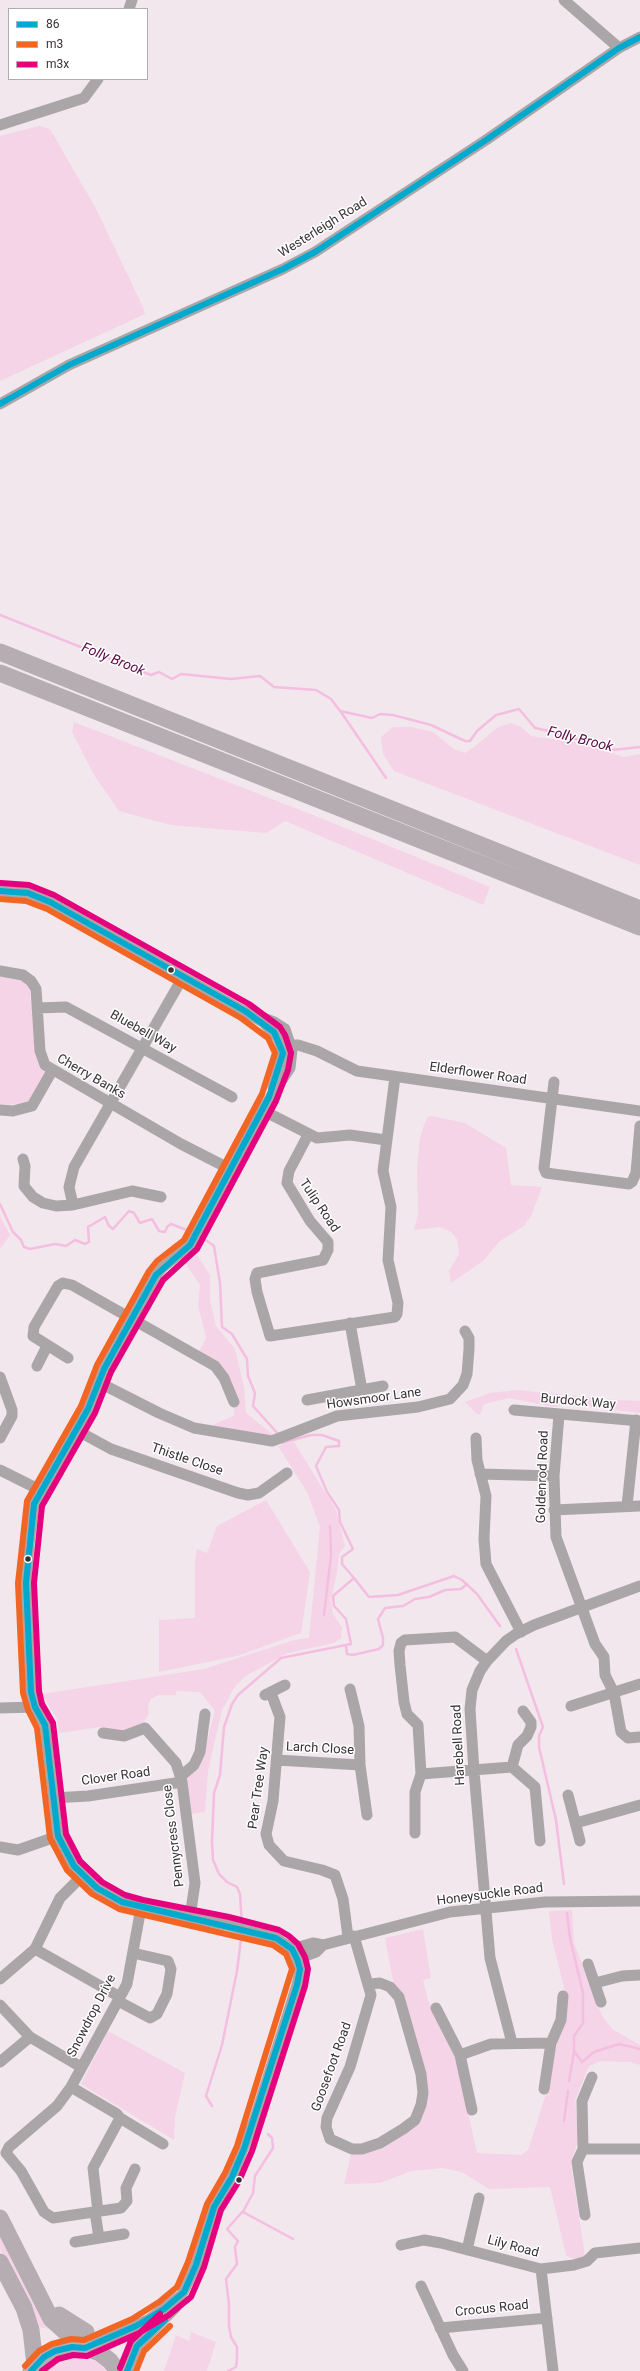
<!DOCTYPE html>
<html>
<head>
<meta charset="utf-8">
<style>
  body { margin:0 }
  #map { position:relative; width:640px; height:2371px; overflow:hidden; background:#f2e7ed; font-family:Roboto,sans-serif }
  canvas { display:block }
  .legend { position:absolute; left:8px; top:8px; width:140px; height:72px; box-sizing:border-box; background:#fff; border:1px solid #b0adaf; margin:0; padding:5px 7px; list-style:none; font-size:12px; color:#393236 }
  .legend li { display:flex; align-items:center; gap:8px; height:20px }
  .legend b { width:20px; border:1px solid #b0adaf }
</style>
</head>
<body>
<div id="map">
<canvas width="640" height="2371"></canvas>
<ul class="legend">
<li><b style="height:5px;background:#00a9ce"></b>86</li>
<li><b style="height:5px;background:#f26522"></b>m3</li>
<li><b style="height:5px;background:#e5007d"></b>m3x</li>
</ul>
</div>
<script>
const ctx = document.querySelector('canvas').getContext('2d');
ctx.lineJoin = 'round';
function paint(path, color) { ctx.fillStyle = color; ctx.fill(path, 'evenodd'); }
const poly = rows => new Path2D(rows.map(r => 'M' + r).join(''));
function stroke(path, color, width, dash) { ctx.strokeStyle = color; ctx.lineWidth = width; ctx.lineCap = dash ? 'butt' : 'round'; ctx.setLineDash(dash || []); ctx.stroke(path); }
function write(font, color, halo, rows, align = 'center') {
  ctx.font = font + ' Roboto,sans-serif'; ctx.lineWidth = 3; ctx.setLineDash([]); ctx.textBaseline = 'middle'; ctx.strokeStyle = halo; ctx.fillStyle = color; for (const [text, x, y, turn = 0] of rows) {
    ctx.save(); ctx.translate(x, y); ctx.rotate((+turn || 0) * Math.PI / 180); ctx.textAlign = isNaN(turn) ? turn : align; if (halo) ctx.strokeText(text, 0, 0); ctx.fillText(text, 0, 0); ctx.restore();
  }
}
paint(poly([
  [39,126,50,129,95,207,143,307,145,314,0,381,0,136],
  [74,722,318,817,490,887,483,905,285,821,266,833,170,825,119,811,94,775,72,732],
  [511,723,521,727,531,736,580,743,624,757,640,754,640,865,394,771,383,754,381,737,393,727,412,727,433,732,454,749,465,753,474,747,498,727],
  [13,975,29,985,36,1057,47,1075,29,1101,23,1104,2,1105,0,1103,0,976],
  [432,1116,465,1123,506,1148,511,1185,542,1187,532,1214,524,1226,500,1241,483,1261,451,1283,449,1271,459,1254,457,1239,451,1232,440,1227,414,1230,418,1214,417,1167,420,1138,424,1125,428,1117],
  [0,1216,10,1235,0,1249],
  [197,1255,210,1275,210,1300,216,1326,235,1349,244,1387,246,1413,276,1437,212,1425,234,1416,234,1406,221,1366,199,1351,206,1338,198,1305,200,1285,186,1264],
  [517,1390,617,1400,640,1401,640,1413,565,1404,554,1407,509,1398,484,1404,480,1414,477,1414,465,1402,490,1393],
  [294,1442,336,1510,345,1546,339,1554,337,1573,331,1600,333,1614,342,1627,341,1638,334,1643,288,1653,247,1675,236,1685,222,1710,208,1771,205,1812,190,1814,185,1784,188,1777,200,1767,215,1711,200,1692,177,1691,175,1695,159,1695,151,1699,148,1706,149,1714,144,1722,134,1728,123,1731,100,1727,59,1733,57,1719,42,1694,204,1669,294,1640,309,1638,320,1527,307,1492,278,1446],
  [266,1500,310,1572,301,1633,237,1656,159,1672,159,1620,195,1618,195,1561,197,1549,207,1553,217,1526],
  [572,1910,574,1943,602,2016,612,2029,640,2045,640,2065,630,2062,601,2061,589,2066,575,2100,579,2136,571,2164,585,2256,575,2260,566,2255,550,2187,489,2189,462,2172,442,2168,411,2171,380,2183,344,2184,351,2154,406,2133,426,2077,402,1991,394,1986,385,1938,423,1929,431,1978,423,1980,428,2000,456,2057,477,2153,521,2155,528,2150,546,2094,566,2002,564,1987,552,1939,549,1911],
  [108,2031,185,2073,175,2117,174,2140,81,2084],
  [0,2231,50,2329,37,2327,14,2275,0,2249],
  [191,2332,216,2342,207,2371,164,2371,176,2335,189,2341],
  [69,2356,83,2357,96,2361,107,2371,42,2371,56,2360]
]), '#f5d4e8');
stroke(poly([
  [0,615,151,675,159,672,172,679,181,674,231,679,260,676,274,687,316,690,331,699,340,711,372,718,380,714,393,715,431,725,465,741,470,741,477,731,496,715,519,709,535,728,554,732,612,750,640,747],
  [341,712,386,778],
  [0,1204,13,1232,21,1240,24,1247,30,1249,55,1244,66,1246,75,1240,85,1244,89,1242,88,1227,105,1217,109,1226,113,1229,129,1211,134,1213,140,1223,152,1219,159,1231,165,1232,167,1227,171,1224,192,1232],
  [199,1235,214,1246,220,1283,222,1327,232,1334,247,1359,248,1376,255,1393,253,1406,279,1435],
  [354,1578,369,1597,398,1595,454,1576,462,1580,477,1594,500,1626],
  [324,1615,331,1555,330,1526],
  [346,1645,347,1654,353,1655,379,1649,383,1645,383,1638,378,1619,385,1608,403,1606,415,1599,429,1597,445,1590,461,1589,467,1584],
  [516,1649,543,1727,539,1736,539,1747,556,1820,564,1884],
  [567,1913,570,1938,583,1993,583,2023,574,2036,574,2051,582,2062,594,2052,619,2044,640,2049],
  [242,1926,240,1894,237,1887,227,1882,219,1874,213,1860,212,1842,214,1793,220,1775,224,1727,232,1704,238,1695,281,1658,351,1644,346,1619,334,1606,333,1596,354,1578,342,1564,342,1557,353,1549,340,1522,339,1510,327,1492,316,1466,326,1447,339,1446,339,1441,322,1435,311,1435,282,1443,281,1440],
  [569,2081,574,2052],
  [212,2106,206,2096,222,2045,237,1971,242,1931],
  [564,2121,568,2091],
  [243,2212,293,2239],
  [228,2371,236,2367,237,2360,237,2347,231,2337,229,2326,229,2304,226,2279,237,2264,235,2247,238,2241,227,2229,244,2210,253,2193,255,2176,273,2148,272,2138,268,2134]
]), '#f4bee0', 2.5);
stroke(poly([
  [564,0,619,48],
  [129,9,132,0],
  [0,125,84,98,98,79],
  [0,404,69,365,283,269,315,252,486,140,619,48,640,37],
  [0,891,28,893,50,902,263,1022,278,1038,283,1053,273,1087],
  [0,971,23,975,31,981,36,989,40,1051,45,1065,181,1144,230,1169],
  [37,1008,66,1007,232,1097],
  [286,1045,298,1045,317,1051,357,1071,640,1111],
  [554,1082,544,1168,546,1173,629,1184,632,1182,636,1173,640,1126],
  [0,1110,13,1111,32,1106,52,1071],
  [262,1110,317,1138,350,1135,386,1140],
  [308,1135,289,1171,287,1183,310,1221,328,1242,328,1250,323,1260,257,1273,255,1279,257,1292,270,1336,395,1317,397,1314,398,1303,388,1260,391,1207,383,1171,395,1077],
  [23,1159,25,1166,24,1186,33,1197,43,1203,56,1206,73,1205,132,1191,161,1197],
  [73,1205,69,1187,74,1167,183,977],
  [350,1323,362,1390],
  [68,1358,33,1336,34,1327,58,1286,63,1283,72,1285,215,1366,224,1378,234,1402],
  [37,1366,47,1346],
  [0,1377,12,1410,12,1416,0,1438],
  [98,1382,159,1413,194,1428,272,1441,337,1416,418,1407,450,1399,463,1385,467,1374,469,1349,469,1338,465,1331],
  [307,1400,383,1386],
  [514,1410,640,1421],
  [559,1415,554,1476,556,1537,595,1644,604,1657,605,1675,614,1693,621,1732,628,1738,640,1737],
  [76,1430,111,1449,238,1493,248,1495,259,1493,287,1473],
  [476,1438,477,1460,486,1496,484,1539,486,1564,521,1632],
  [0,1470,42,1491],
  [480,1474,554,1476],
  [627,1506,636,1420],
  [554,1510,640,1506],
  [350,1689,359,1726,360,1765,367,1815],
  [271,1693,280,1717,273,1801,266,1834,269,1845,284,1861,322,1870,335,1875,343,1899,348,1937],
  [265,1695,285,1685],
  [571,1706,640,1684],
  [0,1708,35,1707],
  [103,1733,124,1736,145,1728,176,1763,182,1782,195,1883,190,1917],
  [277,1760,360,1765],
  [512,1767,518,1745,527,1736,531,1727,531,1722,523,1711],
  [421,1774,418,1725,407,1714,404,1702,400,1665,399,1651,401,1643,405,1640,455,1637,487,1661],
  [181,1776,194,1765,200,1752,205,1714],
  [568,1795,580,1841],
  [53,1798,88,1796,182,1782],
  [576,1823,640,1805],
  [415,1833,415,1792,421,1774,512,1767,535,1787,540,1841],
  [0,1847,18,1850,58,1836],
  [354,1936,371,1995,350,2067,327,2118,326,2127,330,2139,352,2149,362,2149,380,2143,403,2129,415,2120,421,2105,423,2093,421,2074,399,1997,390,1987,380,1983,370,1984],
  [35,1949,120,1997],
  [292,1949,313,1943,323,1945],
  [297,1959,316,1952,323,1945,450,1912,545,1902,640,1901],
  [588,1964,601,2002],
  [0,1979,35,1949,60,1898,82,1876],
  [595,1983,622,1976,640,1975],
  [118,2001,150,2018,157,2014,167,1994,171,1969,168,1961,133,1953],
  [0,2005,30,2037,81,2067],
  [436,2008,460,2055,472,2110],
  [512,2043,490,1958,474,1771,470,1709,472,1690,480,1671,487,1661,506,1641,516,1634,534,1625,640,1586],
  [460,2055,491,2044,551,2043],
  [0,2062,30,2037],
  [592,2077,582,2101,583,2149,640,2149],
  [71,2087,117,2114,120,2118,93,2168,98,2212],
  [544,2089,551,2043,561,2020,563,1996],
  [120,2118,163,2144],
  [583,2149,577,2162,585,2215],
  [135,2169,126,2188,127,2201,121,2208,53,2218,44,2212,21,2171,6,2153,9,2147,57,2106,71,2087,127,1984,141,1908],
  [95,2212,99,2238],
  [75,2242,124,2234],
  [401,2245,424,2240,441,2243,541,2269,574,2265,587,2261,595,2253,640,2248],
  [467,2250,479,2198],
  [541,2269,553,2371],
  [421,2286,453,2355,463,2371],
  [440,2328,547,2318],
  [85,2348,150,2319,179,2297],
  [127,2371,137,2346,176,2307,196,2265,214,2207,235,2170,255,2118,297,1985,300,1969,292,1949,276,1938,227,1925,141,1908,122,1902,97,1888,74,1866,58,1836,45,1725,35,1707,31,1692,26,1583,29,1544,34,1504,88,1409,104,1369,156,1275,163,1267,190,1245,262,1110,290,1068,292,1050,285,1029,274,1022,245,1011]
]), '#aaa6a8', 11);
stroke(poly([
  [0,652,640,909],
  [0,673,640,927],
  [0,2218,51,2319,82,2347],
  [0,2262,24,2308,31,2330,35,2365],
  [59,2315,86,2332],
  [31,2371,44,2357,55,2351,72,2347,85,2348,100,2353,110,2361,118,2371]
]), '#b5adb1', 17);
stroke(poly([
  [0,404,69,365,283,269,315,252,486,140,619,48,640,37],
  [0,891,28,893,50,902,245,1011,274,1032,283,1053,269,1097,190,1245,156,1275,104,1369,88,1409,34,1504,26,1583,31,1692,35,1707,45,1725,58,1836,74,1866,97,1888,122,1902,276,1938,292,1949,297,1959,300,1969,297,1985,244,2149,232,2177,214,2207,196,2265,184,2292,164,2309,136,2326,85,2348,72,2347,55,2351,44,2357,31,2371],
  [127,2371,137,2346,165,2320]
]), '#00a9ce', 6);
stroke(poly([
  [0,899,26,901,47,909,241,1018,268,1038,275,1053,262,1094,184,1240,157,1261,149,1271,97,1365,81,1406,27,1501,18,1583,23,1693,28,1710,37,1728,50,1838,67,1870,92,1894,119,1909,273,1945,286,1954,292,1969,237,2146,225,2173,207,2204,188,2262,177,2287,159,2302,132,2319,84,2340,71,2339,52,2344,39,2351,25,2366],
  [136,2371,144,2351,170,2326]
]), '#f26522', 6);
stroke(poly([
  [1,883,29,885,54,895,249,1004,280,1027,285,1035,291,1053,288,1070,276,1101,197,1249,163,1280,111,1372,95,1413,42,1506,34,1583,39,1691,42,1704,53,1723,66,1834,80,1861,102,1882,125,1895,143,1900,229,1917,279,1930,289,1936,298,1944,305,1957,308,1969,305,1986,252,2151,239,2181,221,2210,204,2267,191,2297,169,2315,139,2333,87,2356,73,2355,58,2359,42,2371],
  [120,2368,131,2341,160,2314]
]), '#e5007d', 6);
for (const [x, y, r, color] of [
  [171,970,3.5,"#393236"],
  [28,1559,3.5,"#393236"],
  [239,2180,3.5,"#393236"]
]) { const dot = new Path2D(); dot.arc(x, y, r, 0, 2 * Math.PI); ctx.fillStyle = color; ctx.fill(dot); stroke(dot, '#fff', 1.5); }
write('13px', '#393236', '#fff', [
  ["Westerleigh Road",323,228,-32],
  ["Bluebell Way",143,1032,29],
  ["Elderflower Road",478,1074,8],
  ["Cherry Banks",91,1077,30],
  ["Tulip Road",319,1206,56],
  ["Howsmoor Lane",374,1399,-8],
  ["Burdock Way",578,1402,5],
  ["Thistle Close",187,1460,19],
  ["Goldenrod Road",543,1477,-88],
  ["Harebell Road",459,1745,-93],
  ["Larch Close",320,1749,3],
  ["Clover Road",116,1777,-8],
  ["Pear Tree Way",259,1788,-82],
  ["Pennycress Close",174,1836,-97],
  ["Honeysuckle Road",490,1895,-7],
  ["Snowdrop Drive",92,2016,-63],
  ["Goosefoot Road",332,2067,-70],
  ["Lily Road",513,2247,15],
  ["Crocus Road",492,2309,-6]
]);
write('italic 14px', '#5b0b46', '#fff', [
  ["Folly Brook",113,660,22],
  ["Folly Brook",580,740,14]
]);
</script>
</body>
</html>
